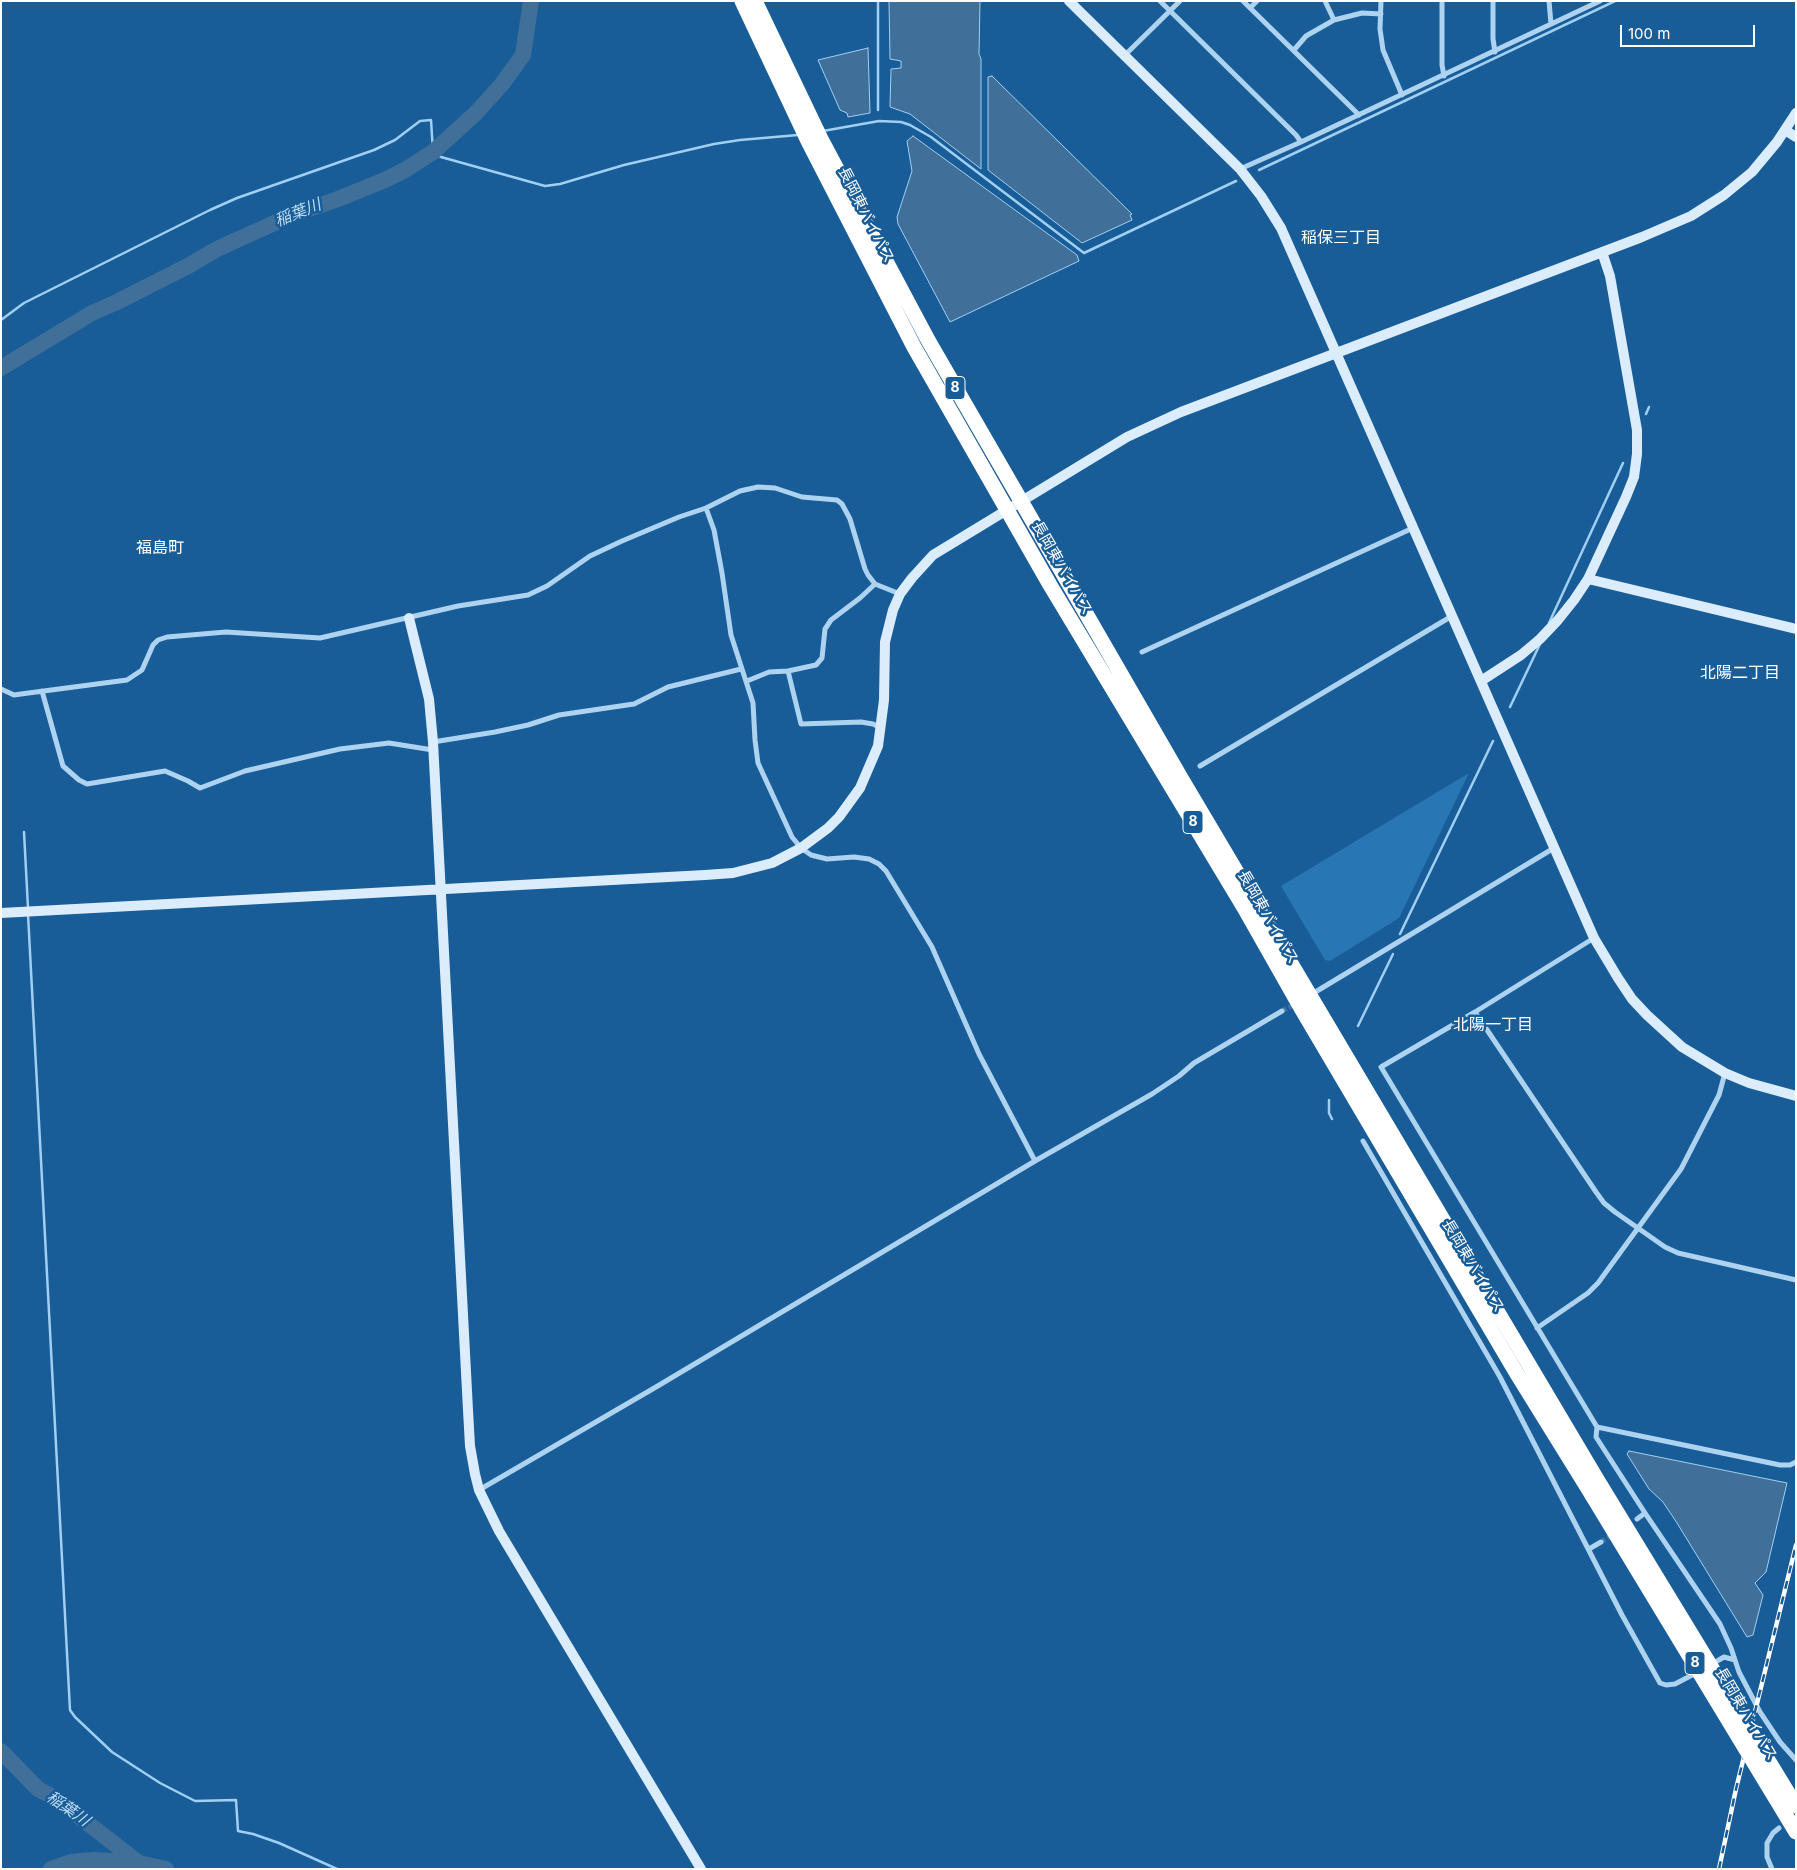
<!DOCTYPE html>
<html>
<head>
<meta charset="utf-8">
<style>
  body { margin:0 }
  #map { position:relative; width:1797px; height:1870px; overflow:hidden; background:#195d98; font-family:Inter,sans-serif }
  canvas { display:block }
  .frame { position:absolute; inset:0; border:2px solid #fff; pointer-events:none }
  .scale { position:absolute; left:1620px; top:25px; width:135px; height:22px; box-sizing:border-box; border:2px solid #fff; border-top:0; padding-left:6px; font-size:15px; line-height:18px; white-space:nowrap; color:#fff; -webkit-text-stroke:4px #195d98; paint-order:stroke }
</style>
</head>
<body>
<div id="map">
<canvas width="1797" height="1870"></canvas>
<div class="frame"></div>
<div class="scale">100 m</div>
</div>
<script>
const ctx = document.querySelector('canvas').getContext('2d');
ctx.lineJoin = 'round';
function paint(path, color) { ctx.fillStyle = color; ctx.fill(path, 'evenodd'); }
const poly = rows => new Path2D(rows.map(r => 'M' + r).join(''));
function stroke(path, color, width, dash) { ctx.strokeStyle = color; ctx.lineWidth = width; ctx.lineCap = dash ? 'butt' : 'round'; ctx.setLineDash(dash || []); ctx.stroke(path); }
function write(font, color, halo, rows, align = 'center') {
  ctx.font = font + ' Inter,"Noto Sans JP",sans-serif'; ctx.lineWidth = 5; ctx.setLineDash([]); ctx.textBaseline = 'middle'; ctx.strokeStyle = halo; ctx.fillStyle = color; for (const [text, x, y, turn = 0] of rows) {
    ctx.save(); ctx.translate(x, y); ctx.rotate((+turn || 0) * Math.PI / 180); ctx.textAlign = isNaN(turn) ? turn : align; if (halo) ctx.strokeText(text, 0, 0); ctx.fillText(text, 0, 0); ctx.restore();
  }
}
paint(poly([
  [1469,773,1399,918,1330,961,1325,960,1281,886]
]), '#2976b4');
const water = poly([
  [889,1,980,1,979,54,981,59,981,169,910,114,890,107,891,69,901,68,901,61,890,59,889,1],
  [868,48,870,113,848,117,847,113,840,110,818,60,868,48],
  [992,76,1132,214,1130,215,1132,220,1082,243,988,170,988,77,992,76],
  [913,136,1077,255,1079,261,950,322,898,224,897,217,912,171,907,141,913,136],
  [1629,1451,1787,1483,1766,1572,1755,1583,1763,1595,1753,1635,1747,1637,1677,1523,1663,1502,1649,1489,1627,1454,1629,1451]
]);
paint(water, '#407099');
stroke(water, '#a0cff3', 1);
stroke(poly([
  [878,1,878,110],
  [823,131,879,121,901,122,910,125,931,137,1084,253,1236,181],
  [1259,170,1615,1],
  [1,320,24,303,210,210,237,198,374,150,395,140,420,121,431,120,433,152,441,157,545,186,560,184,624,165,714,144,740,140,798,135],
  [1646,414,1649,407],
  [1549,623,1623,463],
  [1510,707,1540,644],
  [24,832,28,908],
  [28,914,70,1710,75,1717,112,1752,160,1783,195,1801,236,1800,238,1831,253,1834,279,1843,337,1869],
  [1400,934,1493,741],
  [1358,1026,1393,954],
  [1329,1100,1329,1113,1332,1119]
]), '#a0cff3', 2.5);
stroke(poly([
  [1,368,92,313,119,301,188,266,217,249,292,215,338,199,385,180,405,170,433,152,476,113,502,84,523,55,531,1],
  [1,1751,38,1789,55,1798,139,1863],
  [51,1869,71,1862,94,1860,139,1863,166,1869]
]), '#407099', 16);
stroke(poly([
  [1282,1011,1297,1003],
  [1601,1542,1613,1534]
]), '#3c75a7', 5, [5, 2.5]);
stroke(poly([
  [1160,1,1296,135,1301,142],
  [1243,1,1359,115],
  [1325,1,1334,20],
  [1381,1,1380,29,1383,50,1402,95],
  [1442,1,1442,65,1444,76],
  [1493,1,1493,39,1495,52],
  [1549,1,1551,24],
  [1250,8,1257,1],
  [1294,50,1306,36,1334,20,1362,13,1381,14],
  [1124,56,1180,1],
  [1240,169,1301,142,1600,1],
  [706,508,714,530,722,573,731,635,753,703,755,740,758,763,792,837,801,848,811,855,827,859,854,857,869,859,879,864,886,871,932,947,979,1054,1035,1161],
  [1142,652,1413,528],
  [788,671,801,724,861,722,873,724,881,728],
  [747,681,769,672,788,671,816,665,822,658,825,629,831,620,860,598,875,584],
  [1,689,14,695,21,694,127,680,142,670,153,645,158,640,167,637,226,632,320,638,458,606,528,595,547,586,590,556,622,541,679,517,706,508,740,491,758,487,775,488,802,497,837,500,842,504,850,519,865,569,868,575,875,584,900,594],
  [42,691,63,766,79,780,87,784,165,771,188,781,200,788,245,771,340,749,389,743,433,750],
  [433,742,495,732,528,725,559,715,634,704,668,687,741,669],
  [1200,766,1452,616],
  [1594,938,1475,1012,1381,1067,1597,1427,1596,1437,1645,1513,1720,1624,1731,1648,1739,1672,1760,1712,1780,1742,1796,1760],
  [1317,991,1554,848],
  [1475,1012,1596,1192,1604,1203,1615,1212,1665,1247,1678,1253,1796,1280],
  [1363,1141,1500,1377,1622,1615,1660,1683,1666,1685,1675,1684,1698,1672],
  [1537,1328,1588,1293,1598,1283,1681,1169,1719,1095,1725,1073],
  [1597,1427,1780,1465,1790,1465,1796,1462],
  [479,1490,656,1387,1035,1161,1152,1094,1179,1076,1194,1063,1282,1011],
  [1637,1519,1645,1513],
  [1589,1549,1601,1542],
  [1712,1664,1724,1657,1735,1660],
  [1772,1869,1767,1857,1767,1843,1773,1833,1779,1828]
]), '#add3f1', 5);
stroke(poly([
  [1069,1,1240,169,1261,196,1281,228,1594,938,1618,978,1632,999,1647,1015,1682,1047,1725,1073,1749,1083,1796,1096],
  [1785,130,1796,137],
  [1588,579,1796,629],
  [409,618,429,699,433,742,468,1410,470,1446,475,1474,479,1490,499,1531,701,1869],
  [1481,681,1521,655,1540,639,1558,620,1574,600,1588,579,1626,497,1634,477,1637,454,1637,430,1610,276,1602,252],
  [1,913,705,875,733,873,772,863,801,848,828,828,839,817,860,788,878,746,884,700,885,642,893,610,900,594,912,578,933,555,1127,437,1181,412,1642,237,1691,216,1724,195,1752,172,1777,142,1796,113]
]), '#dbedfc', 10);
stroke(poly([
  [742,1,808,141,914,347,1050,585,1246,911,1301,1008,1517,1374,1592,1495],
  [755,1,821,139,928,340,1181,778,1601,1486]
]), '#fff', 15);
const rail = poly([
  [1719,1869,1736,1789,1796,1545]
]);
stroke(rail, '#fff', 4.5);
stroke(rail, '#195d98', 2.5, [8]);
stroke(poly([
  [1601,1486,1796,1806],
  [1592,1495,1796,1832]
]), '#fff', 15);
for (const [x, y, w] of [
  [955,388,20],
  [1193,822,20],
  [1695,1663,20]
]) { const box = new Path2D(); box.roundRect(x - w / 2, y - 11.5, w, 23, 4); ctx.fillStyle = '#195d98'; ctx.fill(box); stroke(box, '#fff', 1); }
write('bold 14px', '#fff', null, [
  ["8",955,388],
  ["8",1193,822],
  ["8",1695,1663]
]);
write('15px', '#fff', '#195d98', [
  ["長岡東バイパス",866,215,63],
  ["長岡東バイパス",1062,568,60],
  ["長岡東バイパス",1268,917,60],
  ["長岡東バイパス",1473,1266,59],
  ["長岡東バイパス",1746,1714,59]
]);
write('italic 16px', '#badcf7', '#195d98', [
  ["稲葉川",298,213,-22],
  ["稲葉川",68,1809,35]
]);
write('16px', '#fff', '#195d98', [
  ["稲保三丁目",1341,238],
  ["福島町",160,548],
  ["北陽二丁目",1740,673],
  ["北陽一丁目",1493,1025]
]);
</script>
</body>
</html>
